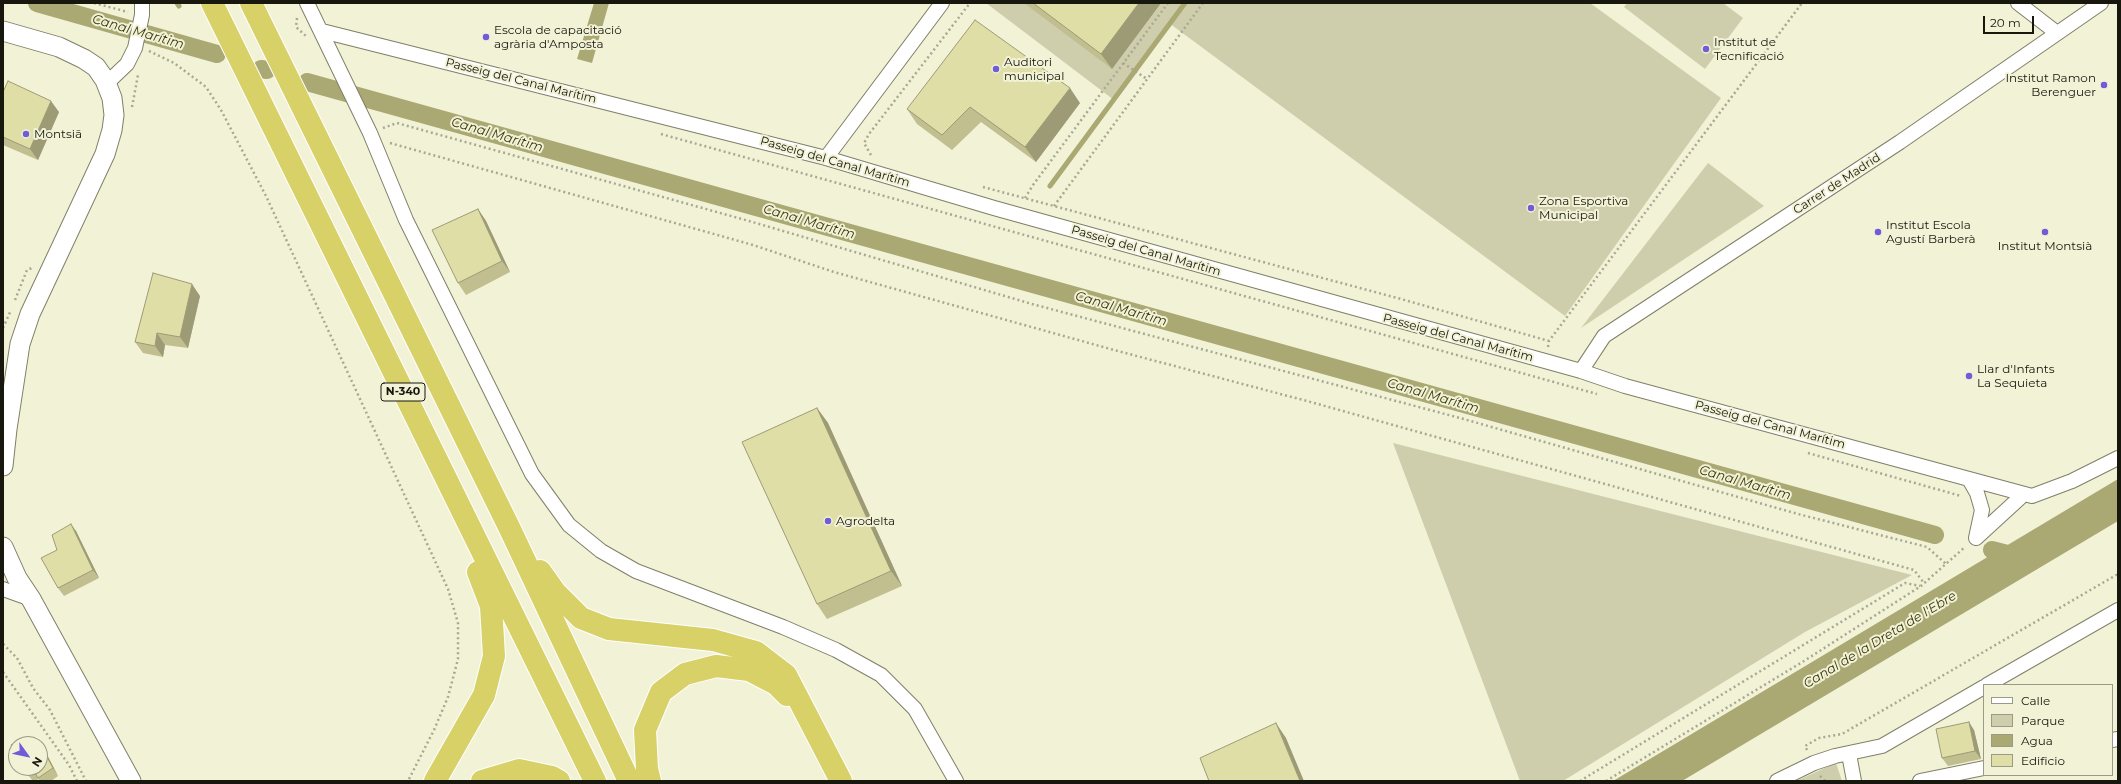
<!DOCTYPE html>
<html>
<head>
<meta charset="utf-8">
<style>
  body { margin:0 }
  #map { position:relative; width:2121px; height:784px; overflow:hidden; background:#f2f2d7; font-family:Montserrat,sans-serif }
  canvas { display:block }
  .frame { position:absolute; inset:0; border:4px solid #17170e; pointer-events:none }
  .legend { position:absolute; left:1983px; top:684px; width:130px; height:92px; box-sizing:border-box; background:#f2f2d7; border:1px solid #9a9a87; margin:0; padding:5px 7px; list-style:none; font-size:12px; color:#17170e }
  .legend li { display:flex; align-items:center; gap:8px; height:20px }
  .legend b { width:20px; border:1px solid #9a9a87 }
  .north { position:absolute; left:8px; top:736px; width:40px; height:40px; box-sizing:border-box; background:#f2f2d7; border:1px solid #9a9a87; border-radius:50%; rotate:123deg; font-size:11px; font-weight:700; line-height:16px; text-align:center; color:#17170e }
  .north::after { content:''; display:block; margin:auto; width:14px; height:18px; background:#6f5cd6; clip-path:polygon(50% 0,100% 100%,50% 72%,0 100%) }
  .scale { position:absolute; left:1983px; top:16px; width:51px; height:18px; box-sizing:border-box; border:2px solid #17170e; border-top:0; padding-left:5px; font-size:12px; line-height:14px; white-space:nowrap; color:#17170e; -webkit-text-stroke:3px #f2f2d7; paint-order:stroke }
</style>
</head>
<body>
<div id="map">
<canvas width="2121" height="784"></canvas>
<div class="frame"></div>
<ul class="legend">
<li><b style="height:5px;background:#fff"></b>Calle</li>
<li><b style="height:11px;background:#cfceac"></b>Parque</li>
<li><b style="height:11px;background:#aaa873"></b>Agua</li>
<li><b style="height:11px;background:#e0dea7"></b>Edificio</li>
</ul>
<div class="north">N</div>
<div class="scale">20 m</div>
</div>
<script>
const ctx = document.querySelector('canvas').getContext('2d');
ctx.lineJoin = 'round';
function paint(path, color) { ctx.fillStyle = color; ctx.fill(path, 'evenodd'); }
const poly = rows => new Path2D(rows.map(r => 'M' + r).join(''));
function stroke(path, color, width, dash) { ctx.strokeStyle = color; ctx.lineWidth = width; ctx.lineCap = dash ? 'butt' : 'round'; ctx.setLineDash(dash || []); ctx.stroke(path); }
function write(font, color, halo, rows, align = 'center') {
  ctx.font = font + ' Montserrat,sans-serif'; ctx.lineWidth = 4; ctx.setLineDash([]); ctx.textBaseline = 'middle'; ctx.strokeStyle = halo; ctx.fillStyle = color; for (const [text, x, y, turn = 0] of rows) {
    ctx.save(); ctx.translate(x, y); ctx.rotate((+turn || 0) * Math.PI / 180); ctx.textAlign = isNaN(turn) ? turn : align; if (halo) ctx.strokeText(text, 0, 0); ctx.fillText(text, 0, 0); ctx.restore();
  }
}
paint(poly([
  [986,3,1590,3,1721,98,1565,316,1169,23,1114,100],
  [1627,3,1723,3,1743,18,1705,69,1624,7],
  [1708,163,1764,206,1581,328],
  [1393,443,1912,575,1805,632,1563,781,1520,781],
  [1836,763,1842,781,1796,781]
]), '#cfceac');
paint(poly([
  [594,3,609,3,592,63,577,59],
  [2118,479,2118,521,1682,781,1613,781]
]), '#aaa873');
stroke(poly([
  [177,3,179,6],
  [1050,186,1185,3],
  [1015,280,1017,273]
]), '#aaa873', 5);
stroke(poly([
  [37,3,217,54],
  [261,69,267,70],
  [307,82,1935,535],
  [1992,550,2019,557]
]), '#aaa873', 18);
const street = poly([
  [307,3,370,133,406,220,532,474,569,525,601,551,636,571,783,627,836,650,881,675,915,709,956,781],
  [2018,3,2057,33],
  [322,31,826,158,994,208,1581,371,1625,386,2032,496,2072,481,2118,458],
  [106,84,127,64,135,48,142,15,142,3],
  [826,158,942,3],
  [1581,371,1604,336,1900,142,2101,3],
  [1969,479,1977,493,1982,510,1976,538],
  [1976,538,2024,494],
  [3,589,31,599],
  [1987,685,2118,610],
  [2112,740,2118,739],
  [1849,754,1854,781],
  [1777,781,1814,763,1835,756,1882,746,1984,687],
  [1920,781,1984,768]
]);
const secondary = poly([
  [3,31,59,47,84,59,96,67,105,80,112,98,114,115,112,130,105,154,30,314,20,344,7,429,3,466],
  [3,547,17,578,31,599,131,781]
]);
const highway = poly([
  [212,3,595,781],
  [251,3,509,527,629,781],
  [540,571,555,592,581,618,609,629,713,640,756,652,786,675,841,781],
  [435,781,484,695,494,656,491,606,478,572],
  [482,781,519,770,552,777,559,781],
  [650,781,647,769,645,730,661,692,685,674,716,666,749,670,776,684,787,695]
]);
stroke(street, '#807f68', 16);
stroke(secondary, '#807f68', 21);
stroke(highway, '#fff', 24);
stroke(poly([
  [94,3,128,12],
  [297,18,296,27,306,36],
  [149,51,174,63,206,87,221,110,266,196,448,589,458,623,458,659,448,697,434,730,408,781],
  [1123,63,1147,79],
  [132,107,138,75],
  [383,128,397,123,749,221,1032,304,1460,418,1798,514,1927,547,1946,564],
  [661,134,1597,394],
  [390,143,753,245,834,272,1114,350,1307,401,1914,570,1924,583],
  [871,155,864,143,869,134,970,3],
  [983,187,1401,299,1549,341],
  [1025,198,1033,185,1168,3],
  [1054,206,1203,3],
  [15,300,27,270,32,268],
  [3,328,11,310],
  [1548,347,1549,341,1802,3],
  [1808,453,1961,496],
  [3,644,17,658,33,688,50,710,86,781],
  [3,672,69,765,77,781],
  [1807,750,1805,746,1819,738,1842,734,2118,574],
  [1820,776,1825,781],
  [1580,781,1905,583,1920,586],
  [1606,781,1804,661,1921,586,1965,547]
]), '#a8a893', 2.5, [2, 3]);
stroke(street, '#fff', 14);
stroke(secondary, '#fff', 19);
stroke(highway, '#d7d168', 22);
paint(poly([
  [1024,3,1161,3,1112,69],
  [3,92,59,112,38,160,3,145],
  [1080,103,1036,162,981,122,952,150,917,124,907,109],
  [478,209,486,221,510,272,466,295,458,283],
  [200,296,188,348,165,345,163,357,143,353,135,342],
  [817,408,828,423,902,586,827,619,817,604],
  [76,531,99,578,64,596,58,588,57,550],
  [1974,730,1981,759,1948,766,1942,758],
  [40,744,45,751,58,776,51,781,40,781,38,779,36,781,33,781,22,768,40,768]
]), '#c1bf90');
paint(poly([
  [1139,3,1161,3,1112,69,1101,54],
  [1070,88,1080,103,1036,162,1025,147],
  [51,101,59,112,38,160,30,149],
  [478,209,486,221,510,272,502,261],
  [192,284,200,296,188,348,180,337],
  [157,333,165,345,163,357,155,346],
  [817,408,828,423,902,586,891,571],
  [71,524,76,531,99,578,93,570],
  [1969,722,1974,730,1981,759,1975,751],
  [1276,723,1286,738,1304,781,1300,781],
  [40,744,45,751,58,776,53,768]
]), '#9d9b75');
const building = poly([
  [1033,3,1139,3,1101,54,1033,3],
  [975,20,1070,88,1025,147,970,107,942,135,907,109,975,20],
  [8,81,51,101,30,149,3,137,3,92,8,81],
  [478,209,502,261,458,283,432,230,478,209],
  [153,273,192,284,180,337,157,333,155,346,135,342,153,273],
  [817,408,891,571,817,604,742,442,817,408],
  [71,524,93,570,58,588,41,558,57,550,52,535,71,524],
  [1969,722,1975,751,1942,758,1936,729,1969,722],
  [1276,723,1300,781,1209,781,1200,758,1276,723],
  [27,738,32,744,16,744,16,752,11,745,27,738],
  [40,744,53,768,38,778,34,771,29,775,23,768,40,768,40,744]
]);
paint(building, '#e0dea7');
stroke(building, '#9d9b75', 1);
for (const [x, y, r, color] of [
  [486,37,4,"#6f5cd6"],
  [1706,49,4,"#6f5cd6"],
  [996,69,4,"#6f5cd6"],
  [2104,85,4,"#6f5cd6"],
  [26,134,4,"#6f5cd6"],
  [1531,208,4,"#6f5cd6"],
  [1878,232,4,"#6f5cd6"],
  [2045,232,4,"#6f5cd6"],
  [1969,376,4,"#6f5cd6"],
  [828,521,4,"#6f5cd6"]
]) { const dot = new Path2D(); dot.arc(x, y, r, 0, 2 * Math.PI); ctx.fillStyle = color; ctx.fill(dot); stroke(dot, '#f2f2d7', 1.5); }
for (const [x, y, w] of [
  [403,392,44]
]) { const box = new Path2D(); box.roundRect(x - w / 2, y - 9, w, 18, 3); ctx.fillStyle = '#f2f2d7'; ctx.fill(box); stroke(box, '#17170e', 1); }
write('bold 11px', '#17170e', null, [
  ["N-340",403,392]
]);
write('12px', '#17170e', '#f2f2d7', [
  ["Escola de capacitació",494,30],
  ["agrària d'Amposta",494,44],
  ["Institut de",1714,42],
  ["Tecnificació",1714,56],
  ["Auditori",1004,62],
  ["municipal",1004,76],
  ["Institut Ramon",2096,78,"right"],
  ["Berenguer",2096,92,"right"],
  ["Montsiā",34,134],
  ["Zona Esportiva",1539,201],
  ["Municipal",1539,215],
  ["Institut Escola",1886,225],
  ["Agustí Barberà",1886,239],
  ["Institut Montsià",2045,246,"center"],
  ["Llar d'Infants",1977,369],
  ["La Sequieta",1977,383],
  ["Agrodelta",836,521]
], 'left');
write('12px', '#17170e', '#f2f2d7', [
  ["Passeig del Canal Marítim",521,81,14],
  ["Passeig del Canal Marítim",835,162,16],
  ["Carrer de Madrid",1837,184,-33],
  ["Passeig del Canal Marítim",1146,251,16],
  ["Passeig del Canal Marítim",1458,338,15],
  ["Passeig del Canal Marítim",1770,425,15]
]);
write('italic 13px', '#3b380d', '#f2f2d7', [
  ["Canal Marítim",138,32,16],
  ["Canal Marítim",497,135,16],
  ["Canal Marítim",809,222,16],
  ["Canal Marítim",1121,309,16],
  ["Canal Marítim",1433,396,16],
  ["Canal Marítim",1745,483,16],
  ["Canal de la Dreta de l'Ebre",1880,640,-31]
]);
</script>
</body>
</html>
